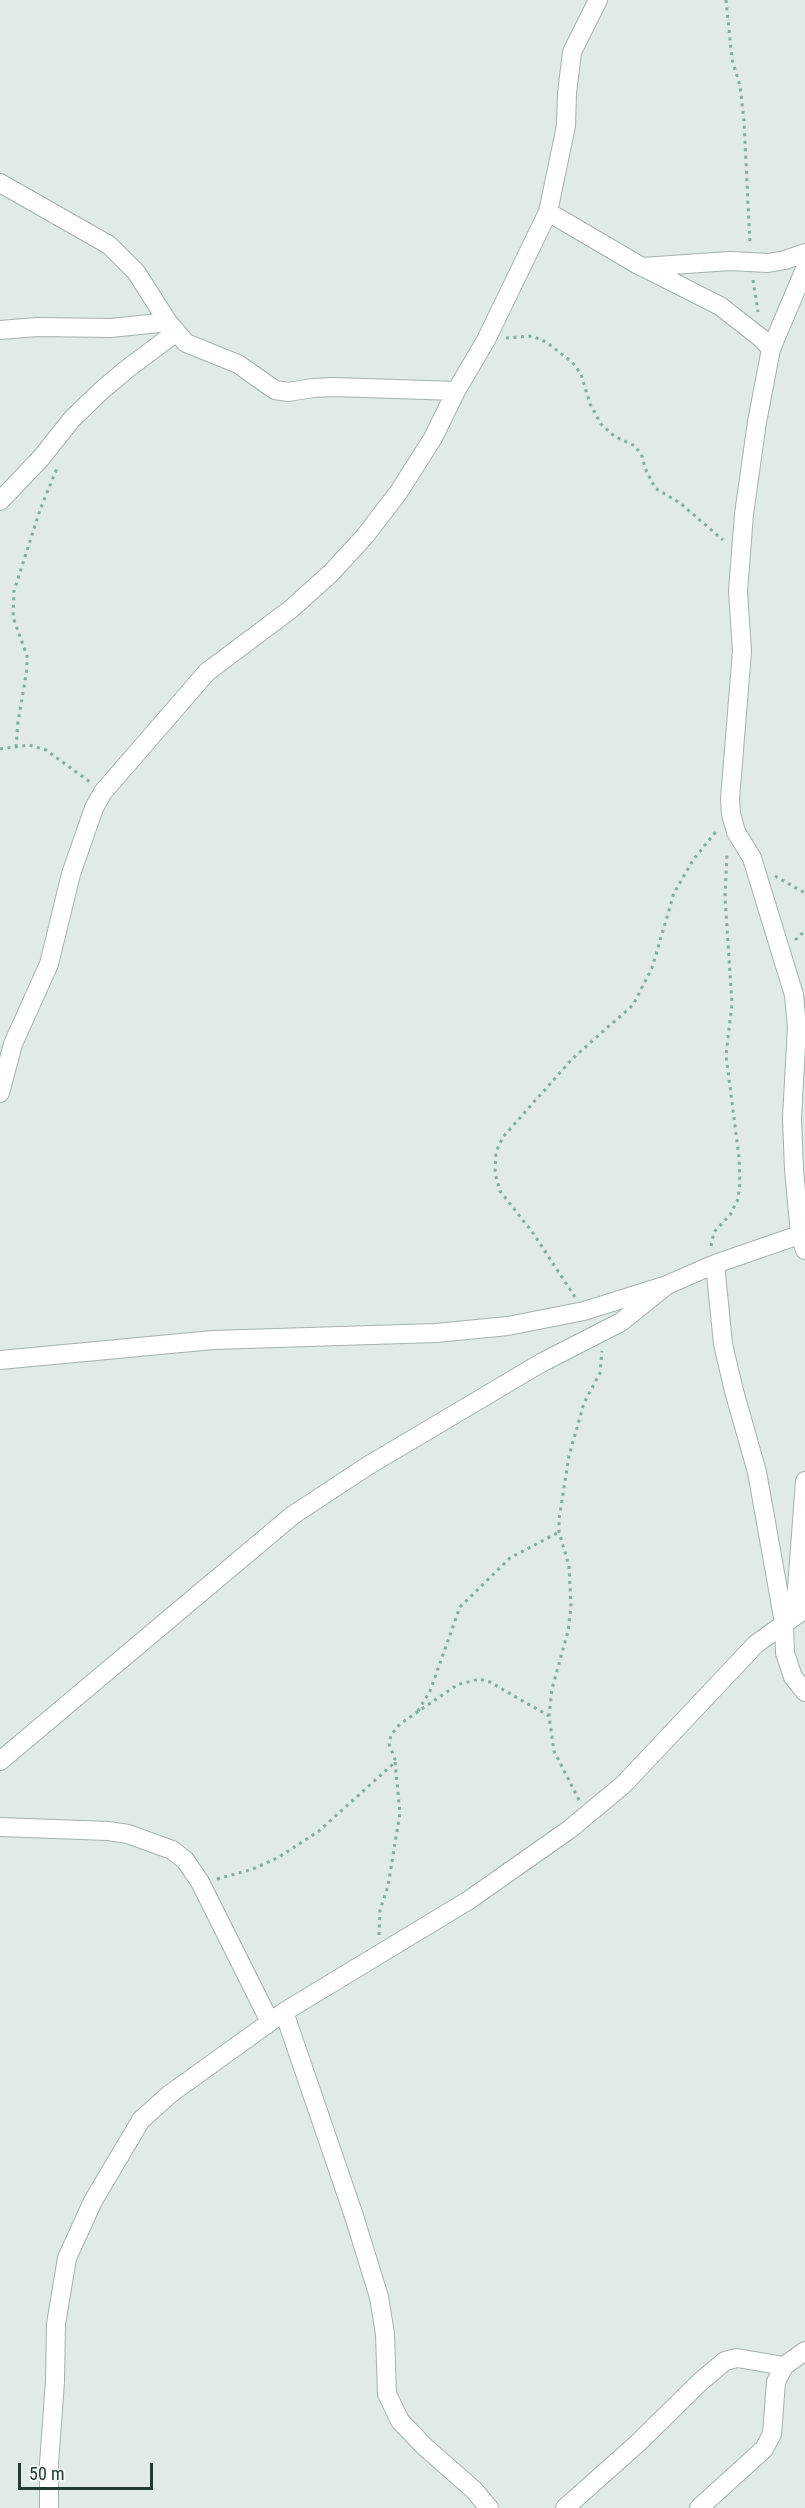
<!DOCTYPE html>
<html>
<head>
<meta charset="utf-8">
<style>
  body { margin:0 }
  #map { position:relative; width:805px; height:2508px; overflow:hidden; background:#e0eae6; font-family:"Roboto Condensed",sans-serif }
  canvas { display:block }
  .scale { position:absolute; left:18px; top:2463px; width:135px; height:27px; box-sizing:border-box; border:3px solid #223a33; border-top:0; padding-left:8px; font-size:18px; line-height:21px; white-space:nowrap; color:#223a33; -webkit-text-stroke:4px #f1f7f4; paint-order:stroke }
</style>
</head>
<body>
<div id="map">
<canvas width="805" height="2508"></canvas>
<div class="scale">50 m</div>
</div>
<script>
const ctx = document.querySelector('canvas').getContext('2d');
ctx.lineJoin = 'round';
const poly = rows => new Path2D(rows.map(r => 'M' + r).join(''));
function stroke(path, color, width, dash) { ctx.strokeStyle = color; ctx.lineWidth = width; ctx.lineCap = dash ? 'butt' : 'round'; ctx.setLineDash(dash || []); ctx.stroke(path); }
const minor = poly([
  [0,183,109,245,136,272,168,322,186,343,238,364,275,390,288,392,313,388,334,387,456,391],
  [548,212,642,267,730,261,768,263,785,260,805,253],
  [643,267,720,306,761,338,771,349],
  [805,269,771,349,757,422,744,514,738,591,742,651,730,799,731,814,736,832,752,858,794,995,797,1027,792,1118,794,1170,800,1234,805,1250],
  [0,330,37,327,111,328,168,322],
  [0,501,41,458,72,419,102,390,127,369,175,333],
  [0,1093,13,1044,49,964,71,874,94,808,103,792,207,672,291,609,331,573,365,536,398,493,433,438,456,391,486,340,548,212,566,126,567,93,572,52,598,0],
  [715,1264,723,1344,734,1391,757,1472,784,1623,785,1653,793,1677,805,1692],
  [0,1360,213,1340,436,1333,508,1326,584,1311,667,1285,715,1264,805,1233],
  [795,1615,805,1481],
  [0,1761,293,1515,369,1465,541,1363,621,1322,667,1285],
  [0,1827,108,1831,128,1834,172,1850,185,1860,200,1882,270,2022],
  [284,2012,354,2216,379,2297,385,2334,387,2394,400,2421,425,2447,474,2490,489,2508],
  [49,2508,49,2464,55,2381,56,2324,67,2258,93,2201,141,2120,170,2094,284,2012,469,1900,570,1829,624,1784,756,1644,805,1609],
  [565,2508,638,2443,700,2382,725,2361,737,2358,784,2366,805,2351],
  [699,2508,764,2449,772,2434,776,2382,784,2366]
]);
stroke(minor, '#a3b2ad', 20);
stroke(poly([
  [726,0,732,59,740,86,744,121,750,244],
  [753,280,758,312],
  [506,338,532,336,546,342,572,362,581,374,590,404,601,424,614,436,635,446,642,456,645,468,655,488,680,503,723,540],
  [16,747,18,722,27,669,27,656,13,617,14,591,40,510,57,468],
  [0,749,29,745,46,750,90,782],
  [775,876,805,893],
  [795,940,805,931],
  [711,1246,714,1232,730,1215,738,1199,740,1183,739,1157,726,1055,732,1004,725,897,727,853],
  [575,1297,533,1233,500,1191,495,1173,496,1152,503,1137,573,1058,633,1005,652,968,674,893,693,860,718,829],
  [418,1711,430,1691,460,1607,510,1558,559,1532],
  [579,1800,554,1751,549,1716,552,1689,568,1631,571,1607,569,1566,559,1532,559,1519,569,1456,584,1403,600,1373,602,1351],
  [217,1879,253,1869,279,1857,319,1831,393,1764,395,1759,389,1744,391,1735,400,1724,457,1685,479,1679,490,1682,549,1716],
  [379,1935,380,1910,388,1886,400,1813,395,1761]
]), '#82ad9f', 3, [3, 4.5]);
stroke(minor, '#fff', 18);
</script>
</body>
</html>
